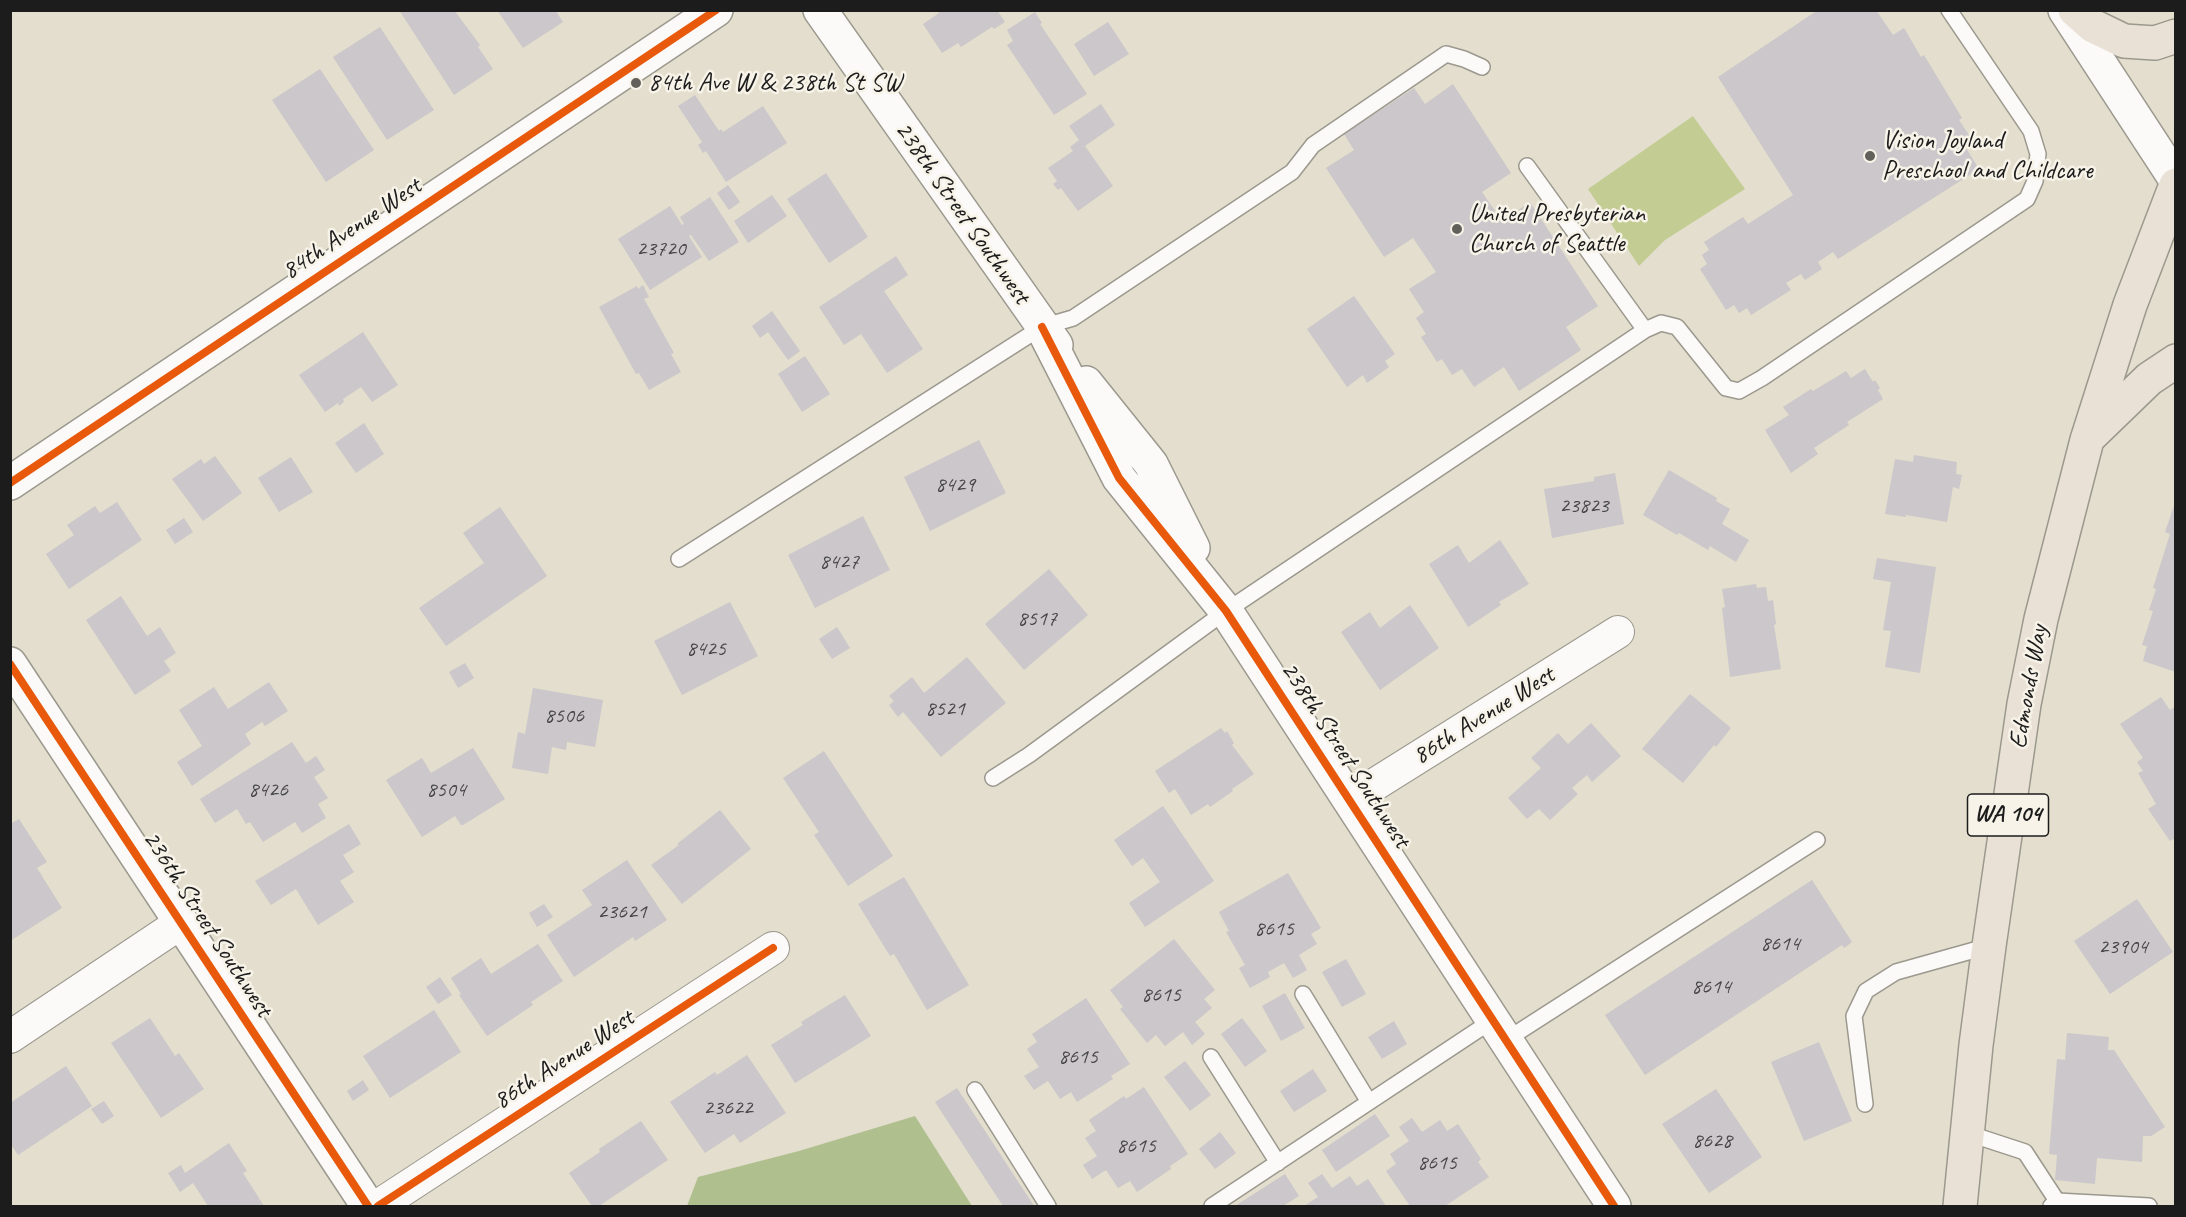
<!DOCTYPE html>
<html>
<head>
<meta charset="utf-8">
<style>
  body { margin:0 }
  #map { position:relative; width:2186px; height:1217px; overflow:hidden; background:#e3decd; font-family:Caveat,sans-serif }
  canvas { display:block }
  .frame { position:absolute; inset:0; border:12px solid #1c1c1c; pointer-events:none }
</style>
</head>
<body>
<div id="map">
<canvas width="2186" height="1217"></canvas>
<div class="frame"></div>
</div>
<script>
const ctx = document.querySelector('canvas').getContext('2d');
ctx.lineJoin = 'round';
function paint(path, color) { ctx.fillStyle = color; ctx.fill(path, 'evenodd'); }
const poly = rows => new Path2D(rows.map(r => 'M' + r).join(''));
function stroke(path, color, width, dash) { ctx.strokeStyle = color; ctx.lineWidth = width; ctx.lineCap = dash ? 'butt' : 'round'; ctx.setLineDash(dash || []); ctx.stroke(path); }
function write(font, color, halo, rows, align = 'center') {
  ctx.font = font + ' Caveat,sans-serif'; ctx.lineWidth = 5; ctx.setLineDash([]); ctx.textBaseline = 'middle'; ctx.strokeStyle = halo; ctx.fillStyle = color; for (const [text, x, y, turn = 0] of rows) {
    ctx.save(); ctx.translate(x, y); ctx.rotate((+turn || 0) * Math.PI / 180); ctx.textAlign = isNaN(turn) ? turn : align; if (halo) ctx.strokeText(text, 0, 0); ctx.fillText(text, 0, 0); ctx.restore();
  }
}
paint(poly([
  [1693,116,1745,189,1665,240,1639,266,1588,189]
]), '#c3cd93');
paint(poly([
  [915,1116,972,1206,687,1206,698,1177,799,1151]
]), '#b0bf8e');
paint(poly([
  [399,10,454,10,480,45,478,47,493,69,454,95],
  [497,10,555,10,563,22,523,48],
  [937,10,997,10,1005,22,994,29,992,27,961,47,958,43,942,53,923,24,939,13],
  [1818,10,1876,10,1893,35,1904,28,1921,57,1924,55,1962,118,1959,120,1971,138,1963,143,1979,169,1838,259,1833,252,1818,262,1822,269,1805,280,1801,274,1786,283,1791,290,1751,315,1747,308,1739,313,1734,305,1726,310,1700,269,1707,264,1702,255,1709,250,1704,242,1743,217,1748,224,1793,195,1718,77],
  [1035,12,1042,23,1040,24,1087,94,1054,115,1007,45,1013,41,1007,30],
  [1108,22,1129,54,1094,76,1074,44],
  [380,27,434,110,387,140,333,57],
  [320,69,374,150,326,182,272,100],
  [1453,84,1511,173,1482,192,1502,221,1530,202,1598,306,1566,327,1581,350,1519,391,1504,367,1474,387,1462,369,1452,375,1442,359,1437,362,1421,337,1426,334,1416,318,1424,312,1409,289,1436,272,1413,238,1384,257,1326,168,1354,150,1344,134,1414,88,1425,104],
  [695,95,719,131,721,129,723,132,763,106,787,143,726,182,706,151,703,153,698,145,702,142,678,106],
  [1101,104,1115,125,1085,146,1113,186,1078,211,1061,188,1058,190,1053,184,1057,181,1048,168,1073,151,1070,147,1079,140,1069,126],
  [826,173,868,237,829,263,787,199],
  [728,185,740,202,729,210,717,193],
  [772,195,787,216,748,243,734,221],
  [710,197,739,242,709,261,691,235,689,236,702,257,650,290,618,239,670,206,682,225,684,224,680,217],
  [896,256,908,275,884,291,923,349,887,373,861,334,844,345,819,307],
  [643,285,649,297,644,299,674,353,671,354,681,372,649,390,639,373,636,374,599,307,637,286,638,289],
  [1354,296,1395,354,1385,361,1389,367,1367,383,1363,375,1347,387,1307,329],
  [772,311,800,351,788,360,768,332,760,338,752,326],
  [363,332,398,385,372,402,361,387,343,399,344,402,339,406,338,403,325,412,299,375],
  [805,356,830,394,802,412,778,374],
  [1865,369,1873,382,1875,380,1880,388,1878,390,1883,399,1847,422,1849,425,1814,448,1818,454,1791,473,1765,430,1789,415,1783,407,1811,389,1813,391,1846,371,1851,378],
  [364,423,384,454,356,473,335,443],
  [979,440,1006,493,930,531,904,477],
  [1914,455,1957,462,1956,474,1962,475,1959,489,1953,487,1947,522,1906,515,1906,517,1885,514,1895,459,1913,462],
  [215,456,242,493,203,521,172,479,201,459,204,464],
  [291,457,313,492,279,512,258,478],
  [1669,470,1717,498,1716,501,1730,509,1722,524,1749,540,1736,562,1710,546,1708,550,1679,533,1677,535,1643,515],
  [1615,473,1624,524,1552,538,1544,489,1594,481,1594,477],
  [117,502,142,540,69,589,46,554,74,535,67,525,95,506,100,513],
  [2175,503,2176,504,2176,672,2143,661,2147,646,2142,645,2153,611,2149,610,2156,589,2153,588,2170,534,2165,532],
  [500,507,547,576,446,646,419,608,484,563,463,533],
  [863,516,890,570,815,608,788,555],
  [184,518,193,532,175,544,166,530],
  [1500,540,1529,584,1499,602,1501,605,1468,627,1429,564,1458,545,1469,563],
  [1877,558,1936,567,1920,673,1885,667,1891,631,1883,630,1891,582,1873,579],
  [1049,569,1088,615,1024,670,985,624],
  [1756,584,1757,588,1766,587,1768,601,1773,600,1776,624,1774,625,1781,669,1730,677,1722,608,1725,607,1722,589],
  [121,596,147,636,160,627,176,653,164,661,171,671,135,695,86,620],
  [730,602,758,656,682,695,654,641],
  [1410,605,1439,648,1380,690,1341,632,1370,612,1380,628],
  [837,627,850,648,832,659,819,639],
  [967,657,1006,703,941,757,903,712,898,717,889,705,894,701,889,696,912,677,924,693],
  [465,663,474,678,458,688,449,672],
  [269,682,288,711,265,726,262,722,245,734,251,744,192,786,177,762,202,746,179,710,214,687,228,709],
  [533,688,603,700,595,747,567,742,566,750,552,747,548,774,512,768,518,732,525,734],
  [1690,694,1731,728,1716,747,1714,745,1683,783,1642,749],
  [2161,697,2170,710,2176,706,2176,843,2173,839,2170,841,2148,809,2156,804,2138,773,2143,771,2137,762,2143,758,2120,724],
  [1591,723,1621,756,1592,782,1587,775,1572,788,1578,794,1550,820,1539,809,1527,819,1508,798,1541,768,1531,758,1558,733,1568,744],
  [1221,728,1225,733,1227,731,1234,743,1232,745,1254,774,1232,789,1233,791,1210,807,1208,804,1191,815,1175,789,1169,793,1155,771],
  [292,742,306,763,316,756,325,770,314,777,328,798,318,804,326,818,302,833,295,822,263,842,250,822,246,824,237,809,215,823,200,799],
  [473,748,505,799,463,825,461,825,455,816,422,837,386,780,422,758,431,773],
  [824,751,893,856,848,886,814,835,819,832,783,778],
  [1163,806,1214,881,1145,927,1129,903,1160,882,1143,858,1132,866,1114,840],
  [720,810,751,849,682,904,651,865,679,845,677,844],
  [19,819,47,862,37,868,62,908,10,941,10,824],
  [349,824,361,844,343,855,354,872,340,881,354,902,318,925,296,889,271,905,255,881],
  [627,860,667,920,635,941,633,937,574,977,547,935,592,905,582,890],
  [1288,873,1321,928,1311,934,1317,944,1299,955,1307,970,1293,978,1284,963,1268,972,1270,977,1250,988,1239,968,1245,965,1226,932,1229,931,1219,912],
  [904,877,969,985,927,1010,894,954,890,956,858,904],
  [1812,880,1852,942,1844,948,1842,945,1645,1075,1605,1015],
  [2137,899,2173,952,2110,994,2074,941],
  [544,904,553,917,537,927,529,913],
  [1174,939,1215,990,1204,999,1212,1008,1195,1022,1205,1034,1192,1045,1183,1032,1165,1046,1156,1035,1147,1043,1120,1009,1123,1007,1110,990],
  [538,944,563,981,531,1002,533,1005,487,1036,459,995,461,994,451,978,481,958,491,974],
  [1346,959,1366,994,1342,1007,1322,972],
  [440,977,452,995,438,1004,426,987],
  [1285,993,1305,1028,1281,1041,1262,1006],
  [845,995,871,1036,795,1083,771,1045,803,1025,801,1022],
  [1086,998,1130,1064,1111,1076,1113,1079,1077,1102,1071,1092,1060,1099,1048,1081,1034,1090,1024,1076,1039,1067,1027,1049,1037,1042,1032,1034],
  [434,1010,461,1052,390,1098,363,1056],
  [150,1018,175,1056,179,1053,204,1089,161,1118,111,1043],
  [1242,1018,1267,1051,1245,1067,1221,1034],
  [1394,1021,1407,1044,1382,1059,1368,1037],
  [2067,1033,2109,1037,2108,1050,2114,1050,2165,1127,2151,1136,2143,1136,2142,1162,2097,1158,2095,1184,2055,1180,2057,1155,2049,1154,2057,1059,2065,1060],
  [1819,1042,1852,1121,1804,1141,1771,1062],
  [747,1055,786,1113,740,1143,734,1134,705,1153,670,1102,715,1072,717,1075],
  [1185,1061,1211,1095,1190,1111,1164,1077],
  [66,1066,92,1106,18,1155,10,1143,10,1103],
  [1313,1069,1327,1091,1294,1112,1280,1091],
  [363,1080,369,1090,353,1101,347,1091],
  [1144,1087,1188,1154,1170,1166,1171,1169,1137,1192,1130,1181,1118,1188,1106,1170,1092,1179,1083,1165,1097,1156,1085,1138,1096,1131,1089,1120,1124,1096,1126,1099],
  [957,1088,1034,1206,1003,1206,935,1102],
  [1716,1089,1762,1157,1709,1193,1662,1124],
  [104,1101,114,1116,102,1124,91,1109],
  [1375,1114,1390,1136,1336,1172,1322,1150],
  [1412,1118,1422,1132,1440,1120,1447,1131,1458,1124,1481,1159,1478,1162,1489,1177,1445,1206,1410,1206,1386,1171,1396,1164,1390,1154,1409,1141,1399,1127],
  [641,1121,668,1160,599,1206,592,1206,569,1173,600,1152,599,1149],
  [1220,1132,1236,1153,1215,1169,1199,1149],
  [229,1143,247,1171,243,1173,264,1206,208,1206,193,1183,180,1192,168,1173,181,1165,185,1173],
  [1285,1174,1299,1196,1283,1206,1235,1206],
  [1322,1174,1332,1188,1350,1176,1357,1186,1368,1179,1386,1206,1304,1206,1318,1197,1308,1183]
]), '#cbc7ca');
const service = poly([
  [1527,166,1645,330],
  [679,559,1042,327,1073,318,1292,172,1313,145,1446,54,1464,59,1482,67],
  [993,778,1029,755,1226,611,1645,330,1661,323,1677,327,1726,388,1739,391,1762,378,2027,199,2035,181,2038,154,2031,131,1949,10],
  [1303,994,1369,1102],
  [1506,1040,1817,840],
  [1211,1057,1278,1163],
  [975,1090,1048,1206],
  [1865,1104,1854,1016,1866,991,1896,972,1989,946],
  [1967,1133,2025,1152,2057,1201],
  [1212,1206,1493,1020],
  [2051,1206,2057,1201,2149,1206]
]);
const minor = poly([
  [1350,800,1618,632],
  [10,1037,182,922],
  [378,1206,773,948]
]);
const tertiary = poly([
  [820,10,1056,345],
  [2065,10,2176,180],
  [1042,327,1119,478,1226,611,1614,1206],
  [1086,383,1151,464,1193,548],
  [10,483,716,10],
  [10,664,368,1206]
]);
const primary = poly([
  [2075,10,2093,26,2124,41,2155,43,2176,36],
  [2090,436,2149,379,2176,361],
  [1960,1206,1976,1045,1989,946,2024,704,2041,619,2087,440,2130,305,2176,185]
]);
stroke(service, '#9b988e', 18);
stroke(minor, '#9b988e', 34);
stroke(tertiary, '#9b988e', 36);
stroke(primary, '#9b988e', 36);
stroke(service, '#fbfaf8', 15);
stroke(minor, '#fbfaf8', 32);
stroke(tertiary, '#fbfaf8', 33);
stroke(primary, '#eae1d6', 33);
stroke(poly([
  [1042,327,1119,478,1226,611,1614,1206],
  [10,483,716,10],
  [10,664,368,1206],
  [378,1206,773,948]
]), '#e8590c', 8);
for (const [x, y, r, color] of [
  [636,83,6,"#62605a"],
  [1870,156,6,"#62605a"],
  [1457,229,6,"#62605a"]
]) { const dot = new Path2D(); dot.arc(x, y, r, 0, 2 * Math.PI); ctx.fillStyle = color; ctx.fill(dot); stroke(dot, '#f7f3e8', 2); }
write('22px', '#484748', null, [
  ["23720",661,249],
  ["8429",955,485],
  ["23823",1584,506],
  ["8427",839,562],
  ["8517",1037,619],
  ["8425",706,649],
  ["8521",945,709],
  ["8506",564,716],
  ["8426",268,790],
  ["8504",446,790],
  ["23621",622,912],
  ["8615",1274,929],
  ["8614",1780,944],
  ["23904",2123,947],
  ["8614",1711,987],
  ["8615",1161,995],
  ["8615",1078,1057],
  ["23622",728,1108],
  ["8628",1712,1141],
  ["8615",1136,1146],
  ["8615",1437,1163]
]);
for (const [x, y, w] of [
  [2008,815,81]
]) { const box = new Path2D(); box.roundRect(x - w / 2, y - 21, w, 42, 4.5); ctx.fillStyle = '#f7f3e8'; ctx.fill(box); stroke(box, '#1c1c1c', 1.5); }
write('bold 24px', '#1c1c1c', null, [
  ["WA 104",2008,815]
]);
write('26px', '#1c1c1c', '#f7f3e8', [
  ["84th Ave W & 238th St SW",648,83],
  ["Vision Joyland",1882,141],
  ["Preschool and Childcare",1882,171],
  ["United Presbyterian",1469,214],
  ["Church of Seattle",1469,244]
], 'left');
write('26px', '#1c1c1c', '#f7f3e8', [
  ["238th Street Southwest",962,213,55],
  ["84th Avenue West",352,229,-34],
  ["Edmonds Way",2029,687,-80],
  ["86th Avenue West",1484,716,-32],
  ["238th Street Southwest",1345,755,57],
  ["236th Street Southwest",207,924,57],
  ["86th Avenue West",564,1060,-33]
]);
</script>
</body>
</html>
